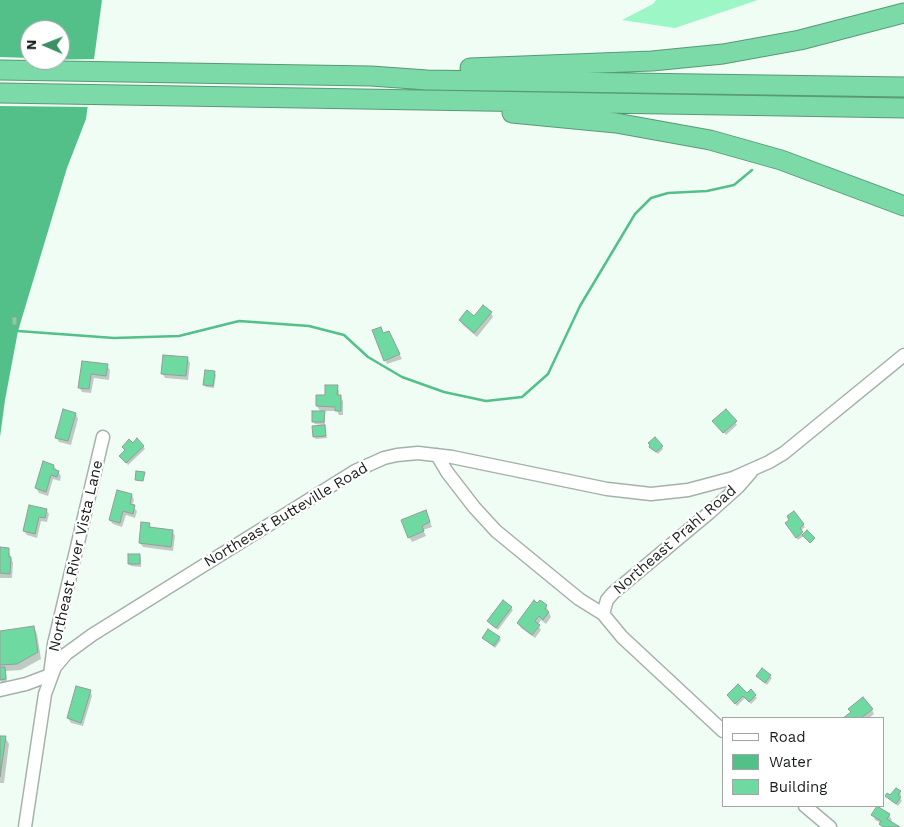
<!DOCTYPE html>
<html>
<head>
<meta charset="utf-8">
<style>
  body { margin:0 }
  #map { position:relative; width:904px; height:827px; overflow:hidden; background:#f0fdf5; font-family:"Work Sans",sans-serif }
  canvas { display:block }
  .legend { position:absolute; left:722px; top:717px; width:162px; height:90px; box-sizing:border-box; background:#fff; border:1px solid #a3a5a4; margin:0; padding:6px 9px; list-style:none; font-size:15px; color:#1a1f1c }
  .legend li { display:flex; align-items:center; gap:10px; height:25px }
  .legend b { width:25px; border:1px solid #a3a5a4 }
  .north { position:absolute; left:20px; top:20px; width:50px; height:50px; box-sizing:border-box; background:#fff; border:1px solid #a3a5a4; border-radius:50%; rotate:271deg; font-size:14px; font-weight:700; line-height:20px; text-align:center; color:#1a1f1c }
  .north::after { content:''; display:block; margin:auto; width:18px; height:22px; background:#3a9166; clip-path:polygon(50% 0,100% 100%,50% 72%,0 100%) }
</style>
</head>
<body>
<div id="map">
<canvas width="904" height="827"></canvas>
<ul class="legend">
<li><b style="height:6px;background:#fff"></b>Road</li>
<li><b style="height:14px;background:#53c08a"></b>Water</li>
<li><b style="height:14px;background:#6edaa2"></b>Building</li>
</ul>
<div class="north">N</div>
</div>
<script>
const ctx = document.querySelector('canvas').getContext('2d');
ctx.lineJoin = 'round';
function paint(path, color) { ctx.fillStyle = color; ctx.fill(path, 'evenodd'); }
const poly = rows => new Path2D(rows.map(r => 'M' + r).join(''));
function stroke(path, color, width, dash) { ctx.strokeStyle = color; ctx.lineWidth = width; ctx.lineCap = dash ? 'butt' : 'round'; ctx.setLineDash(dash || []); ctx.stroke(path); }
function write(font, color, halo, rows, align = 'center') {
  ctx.font = font + ' "Work Sans",sans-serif'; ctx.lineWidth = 4.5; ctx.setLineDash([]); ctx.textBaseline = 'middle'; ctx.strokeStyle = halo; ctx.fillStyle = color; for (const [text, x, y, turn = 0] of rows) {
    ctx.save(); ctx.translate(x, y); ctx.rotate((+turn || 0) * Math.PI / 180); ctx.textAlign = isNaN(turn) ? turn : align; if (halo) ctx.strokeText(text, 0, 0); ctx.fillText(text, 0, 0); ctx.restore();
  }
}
paint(poly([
  [656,0,758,0,675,28,622,20,653,4]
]), '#9df6c5');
paint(poly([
  [0,0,102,0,86,119,67,168,18,331,5,400,0,437],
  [30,30,60,30,60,60,30,60]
]), '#53c08a');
paint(poly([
  [0,57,30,58,30,60,97,59,90,107,0,106]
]), '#f0fdf5');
paint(poly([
  [491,313,493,317,477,337,463,325,460,320],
  [383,334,391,337,402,359,387,364,385,360],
  [187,358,190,363,188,380,165,378,162,373],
  [83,362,107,366,110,370,109,380,94,378,91,393,82,392,79,387],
  [214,372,216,375,214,388,206,387,204,384],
  [337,387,339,391,339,396,343,401,343,415,339,415,337,411,323,411,325,415,325,425,323,425,327,438,316,439,314,437,323,426,322,425,315,424,313,422,321,413,317,406],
  [726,410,737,425,726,435,715,423],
  [76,414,78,419,71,445,59,442,56,437],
  [133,444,143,446,145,449,128,465,121,457],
  [650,447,662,447,663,449,658,454],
  [54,466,61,476,60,481,53,479,48,496,39,493,36,488],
  [132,495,134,500,132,506,137,511,135,518,126,515,122,527,113,524,110,520],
  [46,510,49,514,47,522,41,521,37,538,27,535,24,531],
  [794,512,805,527,800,531,803,535,807,532,814,539,811,543,804,536,798,540,788,526],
  [428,516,432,527,423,530,426,536,412,542,409,537],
  [149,524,152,529,172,531,175,536,173,551,143,547,140,543],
  [8,549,13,563,12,578,0,578,0,556],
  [139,555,141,558,141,567,131,566,129,564],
  [546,606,551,617,546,624,541,620,538,625,541,630,535,638,521,628,518,623],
  [511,608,513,610,498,630,490,624,489,621],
  [34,627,37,634,41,659,21,670,6,671,7,682,1,682,0,680,0,632],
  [483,638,499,638,501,640,495,648],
  [770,676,772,678,767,685,759,678],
  [90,691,92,696,83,726,71,723,68,718],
  [747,694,755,696,757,698,751,704,745,698,737,706,730,698],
  [872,710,874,714,869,718,845,718,852,712],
  [0,737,5,737,9,744,4,783,0,783],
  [900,792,901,795,899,797,902,801,898,806,886,796,890,796],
  [873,815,889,815,892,820,890,822,898,827,882,827,881,823,875,820]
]), '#0003');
stroke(poly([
  [18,331,114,338,179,336,239,321,309,326,344,335,368,357,402,377,444,392,486,401,522,397,548,374,580,306,635,214,651,198,668,193,707,191,734,185,752,170]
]), '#53c08a', 2.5);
const building = poly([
  [483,305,492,312,474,333,459,320,467,310,474,316,483,305],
  [12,317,17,317,17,325,12,325,12,317],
  [381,327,383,333,389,331,400,354,384,361,372,330,381,327],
  [163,355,188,357,186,376,161,374,163,355],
  [82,361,108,364,106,376,91,374,89,389,78,388,82,361],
  [205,370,215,371,213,386,203,385,205,370],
  [325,385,338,385,337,395,341,395,341,411,335,411,335,407,316,406,316,395,325,395,325,385],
  [63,409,76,413,68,441,55,438,63,409],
  [726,409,737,421,723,433,712,421,726,409],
  [312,411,325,411,324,422,312,422,312,411],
  [325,425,326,436,313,437,312,426,325,425],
  [655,437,663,446,656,452,649,447,650,445,648,443,655,437],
  [137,438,144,446,126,463,119,456,125,450,122,447,129,439,133,443,137,438],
  [43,461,54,465,53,469,59,471,57,477,51,475,46,492,35,488,43,461],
  [136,471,145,472,143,481,135,480,136,471],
  [117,490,132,494,130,504,135,505,133,514,123,511,120,523,109,520,117,490],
  [29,505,47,509,45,518,39,517,35,534,23,531,29,505],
  [426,510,430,522,422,526,424,531,408,538,401,520,426,510],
  [794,511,804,524,800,528,803,532,796,538,785,523,789,520,787,516,794,511],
  [141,522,150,523,149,527,173,530,171,547,139,543,141,522],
  [807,530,815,538,810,543,802,535,807,530],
  [0,547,9,548,9,557,11,557,10,574,0,573,0,547],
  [128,554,140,554,140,564,128,564,128,554],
  [503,600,512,607,496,628,487,621,503,600],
  [534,600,537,603,540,600,547,605,545,609,549,612,543,620,539,616,535,621,540,625,532,635,517,623,534,600],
  [34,626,38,652,17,664,0,665,0,631,34,626],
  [488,629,500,637,494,646,482,638,488,629],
  [0,667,5,667,6,679,0,680,0,667],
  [762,668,771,675,765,683,756,676,762,668],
  [738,684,747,693,751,689,756,695,749,702,743,696,735,704,727,695,738,684],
  [76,686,91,690,81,723,67,718,76,686],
  [863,697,873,709,861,718,843,718,851,712,848,709,863,697],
  [0,736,6,736,0,777,0,736],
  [896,788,901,791,898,795,901,797,896,804,885,796,887,793,890,795,896,788],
  [877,806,890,814,887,819,900,827,883,827,879,824,881,821,871,815,877,806]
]);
paint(building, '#6edaa2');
stroke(building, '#929e97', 1);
const minor = poly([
  [437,455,447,472,474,507,496,531,579,599,603,614,622,637,723,731],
  [603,614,607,600,613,593,709,513,738,487,751,472],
  [0,690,26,684,50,675,54,644,103,437],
  [805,806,830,827],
  [25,827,45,694,55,667,66,654,92,635,355,471,384,458,397,455,418,453,452,457,607,489,651,494,688,490,733,478,769,462,784,453,904,355]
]);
const highway = poly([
  [470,68,652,61,723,54,800,40,904,13],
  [0,70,371,76,427,80,904,87],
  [0,93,904,108],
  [512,113,616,123,710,140,781,160,904,206]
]);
stroke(minor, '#a5b2aa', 15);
stroke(highway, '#599976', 21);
stroke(minor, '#fff', 12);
stroke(highway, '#7bdaa7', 19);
write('15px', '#1a1f1c', '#fff', [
  ["Northeast Butteville Road",286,515,-31],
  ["Northeast Prahl Road",675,540,-41],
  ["Northeast River Vista Lane",76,556,-77]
]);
</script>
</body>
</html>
